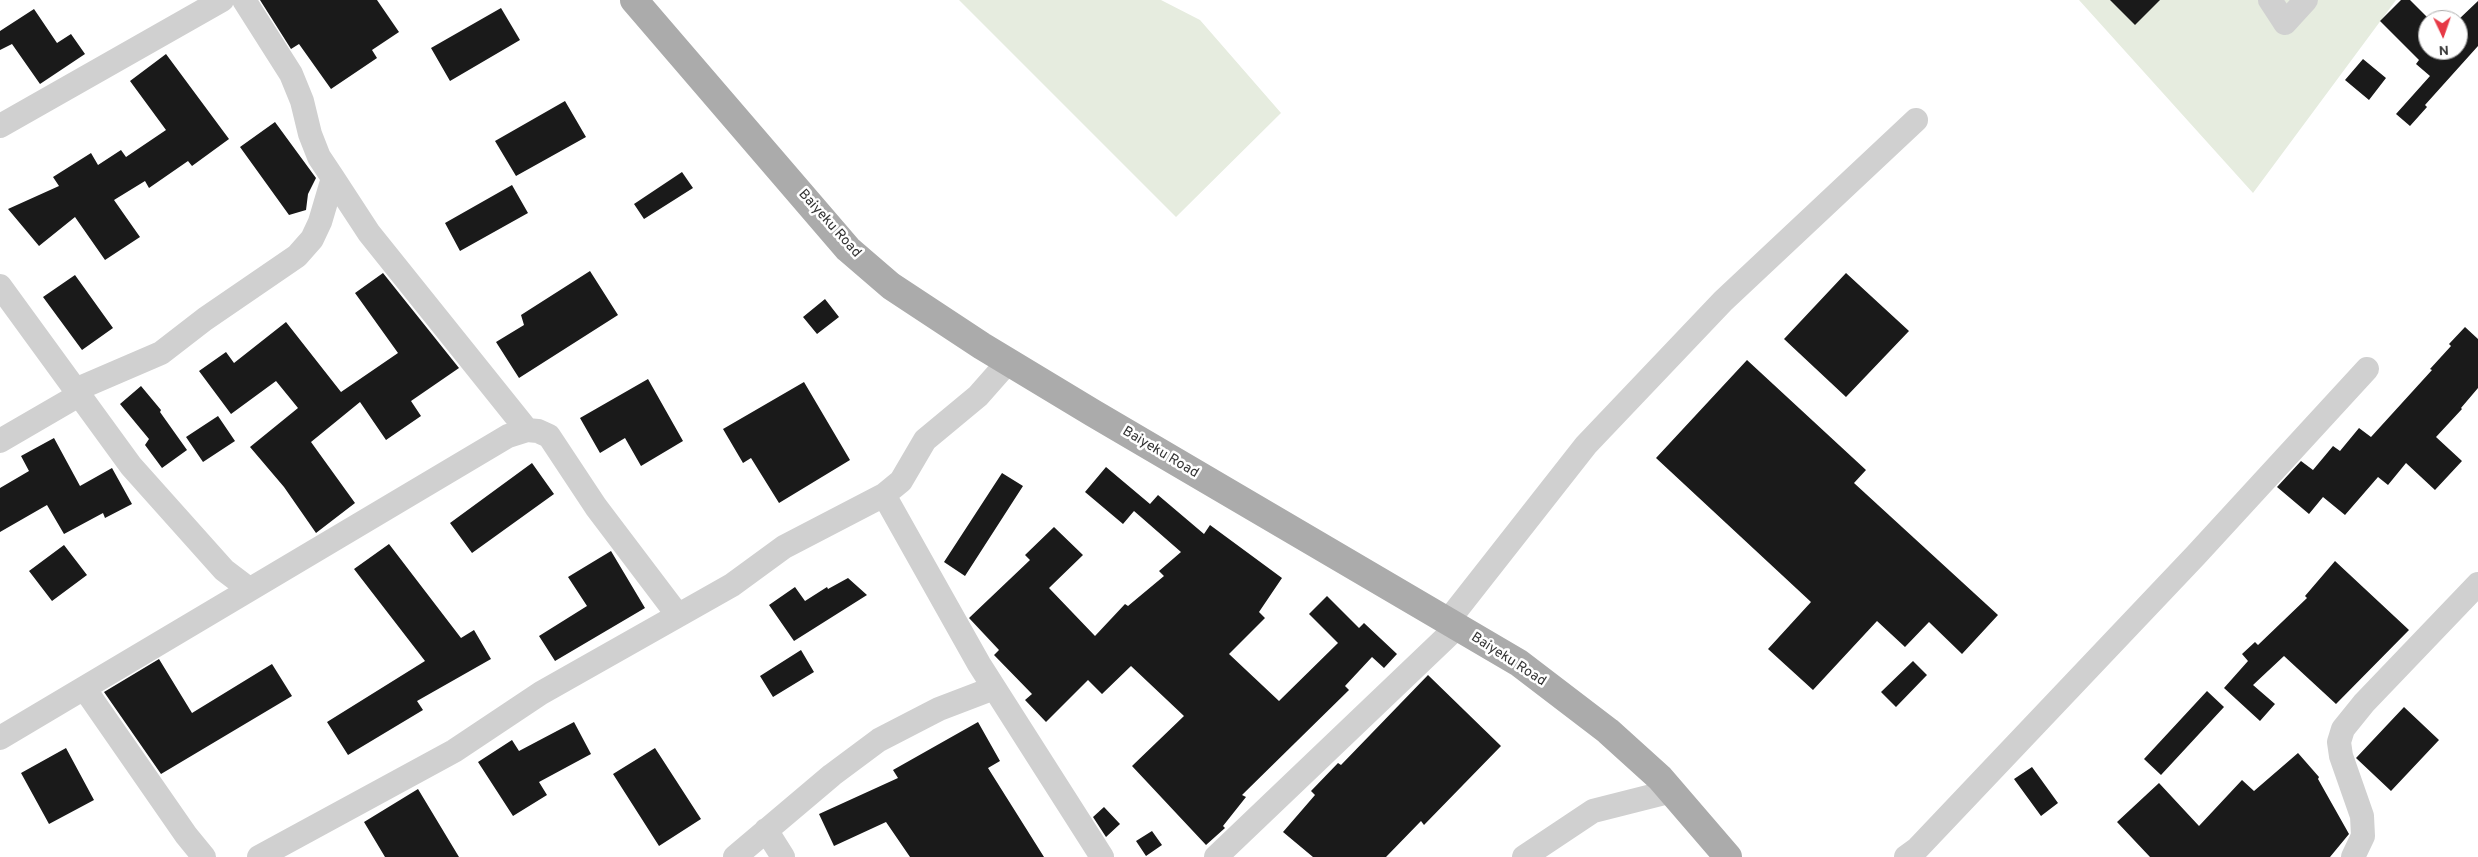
<!DOCTYPE html>
<html>
<head>
<meta charset="utf-8">
<style>
  body { margin:0 }
  #map { position:relative; width:2478px; height:857px; overflow:hidden; background:#fff; font-family:Overpass,sans-serif }
  canvas { display:block }
  .north { position:absolute; left:2418px; top:10px; width:50px; height:50px; box-sizing:border-box; background:#fff; border:1px solid #adadad; border-radius:50%; rotate:177deg; font-size:14px; font-weight:700; line-height:20px; text-align:center; color:#333 }
  .north::after { content:''; display:block; margin:auto; width:18px; height:22px; background:#e63946; clip-path:polygon(50% 0,100% 100%,50% 72%,0 100%) }
</style>
</head>
<body>
<div id="map">
<canvas width="2478" height="857"></canvas>
<div class="north">N</div>
</div>
<script>
const ctx = document.querySelector('canvas').getContext('2d');
ctx.lineJoin = 'round';
function paint(path, color) { ctx.fillStyle = color; ctx.fill(path, 'evenodd'); }
const poly = rows => new Path2D(rows.map(r => 'M' + r).join(''));
function stroke(path, color, width, dash) { ctx.strokeStyle = color; ctx.lineWidth = width; ctx.lineCap = dash ? 'butt' : 'round'; ctx.setLineDash(dash || []); ctx.stroke(path); }
function write(font, color, halo, rows, align = 'center') {
  ctx.font = font + ' Overpass,sans-serif'; ctx.lineWidth = 5; ctx.setLineDash([]); ctx.textBaseline = 'middle'; ctx.strokeStyle = halo; ctx.fillStyle = color; for (const [text, x, y, turn = 0] of rows) {
    ctx.save(); ctx.translate(x, y); ctx.rotate((+turn || 0) * Math.PI / 180); ctx.textAlign = isNaN(turn) ? turn : align; if (halo) ctx.strokeText(text, 0, 0); ctx.fillText(text, 0, 0); ctx.restore();
  }
}
paint(poly([
  [959,0,1161,0,1200,20,1281,113,1176,217],
  [2079,0,2396,0,2253,193]
]), '#e6ecdf');
paint(poly([
  [260,0,377,0,399,32,372,50,377,58,331,89,299,44,291,49],
  [2110,0,2160,0,2135,25],
  [2401,0,2410,0,2430,20,2428,20,2428,50,2458,50,2458,20,2478,1,2478,46,2425,105,2427,107,2410,126,2396,114,2430,76,2416,64,2419,60,2380,21],
  [501,8,520,40,450,81,431,48],
  [34,9,57,43,71,34,85,54,40,84,12,44,0,50,0,31],
  [166,54,229,139,192,166,188,161,149,188,145,181,114,200,140,237,105,260,75,217,39,246,8,209,59,186,53,177,91,153,98,165,121,150,126,157,166,130,130,81],
  [2363,59,2386,78,2369,100,2345,80],
  [565,101,586,137,516,176,495,141],
  [275,122,316,178,308,194,306,210,289,215,240,147],
  [682,172,693,188,644,219,634,204],
  [512,185,528,213,460,251,445,223],
  [590,271,618,315,519,378,496,342,524,325,521,315],
  [383,273,459,368,411,401,421,416,386,440,360,402,311,442,355,503,316,533,284,487,250,447,298,408,276,381,231,414,199,371,226,352,234,363,286,322,341,392,398,353,355,293],
  [1846,273,1909,331,1846,397,1784,339],
  [75,275,113,328,82,350,43,297],
  [825,299,839,317,817,334,803,317],
  [2465,327,2478,339,2478,388,2461,408,2462,409,2436,437,2462,461,2435,490,2406,463,2388,485,2378,477,2345,515,2323,497,2309,514,2277,487,2301,461,2313,470,2333,446,2340,451,2359,428,2371,437,2432,370,2430,369,2451,346,2449,344],
  [1747,360,1866,470,1854,483,1998,615,1962,654,1929,622,1905,647,1877,621,1813,690,1768,649,1811,602,1656,458],
  [648,379,683,441,641,466,625,438,600,453,580,418],
  [804,382,850,460,779,503,751,458,743,463,723,429],
  [141,386,161,410,160,412,187,450,162,468,145,445,149,439,120,404],
  [218,416,235,441,203,462,186,437],
  [54,438,80,486,112,468,132,504,105,518,103,513,64,534,47,505,0,532,0,488,29,471,21,456],
  [532,463,554,494,472,553,450,523],
  [1106,467,1150,504,1158,495,1204,534,1210,525,1282,578,1259,612,1265,618,1229,654,1279,701,1338,643,1309,614,1327,596,1359,628,1364,623,1397,654,1384,668,1372,657,1345,686,1349,690,1242,795,1246,797,1223,826,1225,828,1206,845,1132,766,1184,716,1131,666,1102,694,1088,680,1046,722,1025,700,1032,694,994,655,999,650,969,618,1030,560,1025,555,1054,527,1083,555,1049,588,1095,636,1125,604,1128,606,1164,576,1159,571,1181,552,1134,511,1123,524,1085,492],
  [1002,473,1023,486,965,576,944,562],
  [389,544,461,638,474,630,491,659,417,701,423,710,348,755,327,722,425,661,354,569],
  [64,545,87,575,52,601,29,571],
  [611,551,645,608,555,661,539,636,587,606,568,577],
  [2335,561,2409,630,2336,704,2284,656,2253,685,2275,704,2260,721,2224,688,2248,661,2242,654,2255,642,2258,645,2307,598,2305,596],
  [848,578,867,595,794,641,769,605,795,587,805,601,827,587,828,589],
  [801,650,814,672,773,697,760,676],
  [159,659,192,713,272,664,292,696,161,774,104,692],
  [1913,661,1927,675,1896,707,1881,692],
  [1428,675,1501,746,1424,825,1421,821,1386,857,1313,857,1283,832,1315,795,1311,791,1338,763,1341,765],
  [2207,691,2224,707,2161,775,2144,759],
  [2404,707,2439,740,2391,791,2356,758],
  [574,722,591,754,539,782,547,795,513,816,478,762,512,740,519,751],
  [978,722,1000,761,988,768,1044,857,910,857,886,822,834,846,819,814,898,778,893,770],
  [66,748,94,800,49,824,21,773],
  [655,748,701,819,659,846,613,774],
  [2298,753,2319,777,2318,779,2349,834,2330,857,2150,857,2117,822,2159,783,2199,826,2242,780,2254,791],
  [2032,767,2058,803,2041,816,2014,779],
  [418,789,459,857,385,857,364,822],
  [1104,807,1120,824,1106,837,1093,817],
  [1152,831,1162,845,1146,856,1136,841]
]), '#1a1a1a');
stroke(poly([
  [244,0,291,74,302,101,310,134,319,157,333,178,369,233,527,430],
  [2270,0,2285,23,2306,0],
  [0,126,222,0],
  [0,286,131,466,224,570,249,589],
  [75,390,161,353,205,319,297,256,312,239,320,222,333,178],
  [0,441,79,395],
  [884,495,979,664,1102,857],
  [1447,622,1586,445,1723,301,1916,120],
  [84,688,186,835,204,857],
  [0,738,508,436,527,430,538,431,549,436,596,507,677,614],
  [766,830,783,857],
  [259,857,454,751,541,693,732,585,784,547,884,495,901,481,925,440,978,396,1008,362],
  [735,857,832,775,879,740,939,709,994,688],
  [1216,857,1457,627],
  [1524,857,1593,811,1672,791],
  [1906,857,1917,849,2196,555,2367,369],
  [2353,857,2363,836,2362,816,2341,756,2339,742,2343,729,2364,703,2478,584]
]), '#d0d0d0', 24);
stroke(poly([
  [634,0,848,249,891,286,982,346,1093,413,1519,663,1608,731,1660,778,1728,857]
]), '#ababab', 28);
write('14px', '#333', '#fff', [
  ["Baiyeku Road",829,224,48],
  ["Baiyeku Road",1160,453,31],
  ["Baiyeku Road",1508,660,33]
]);
</script>
</body>
</html>
